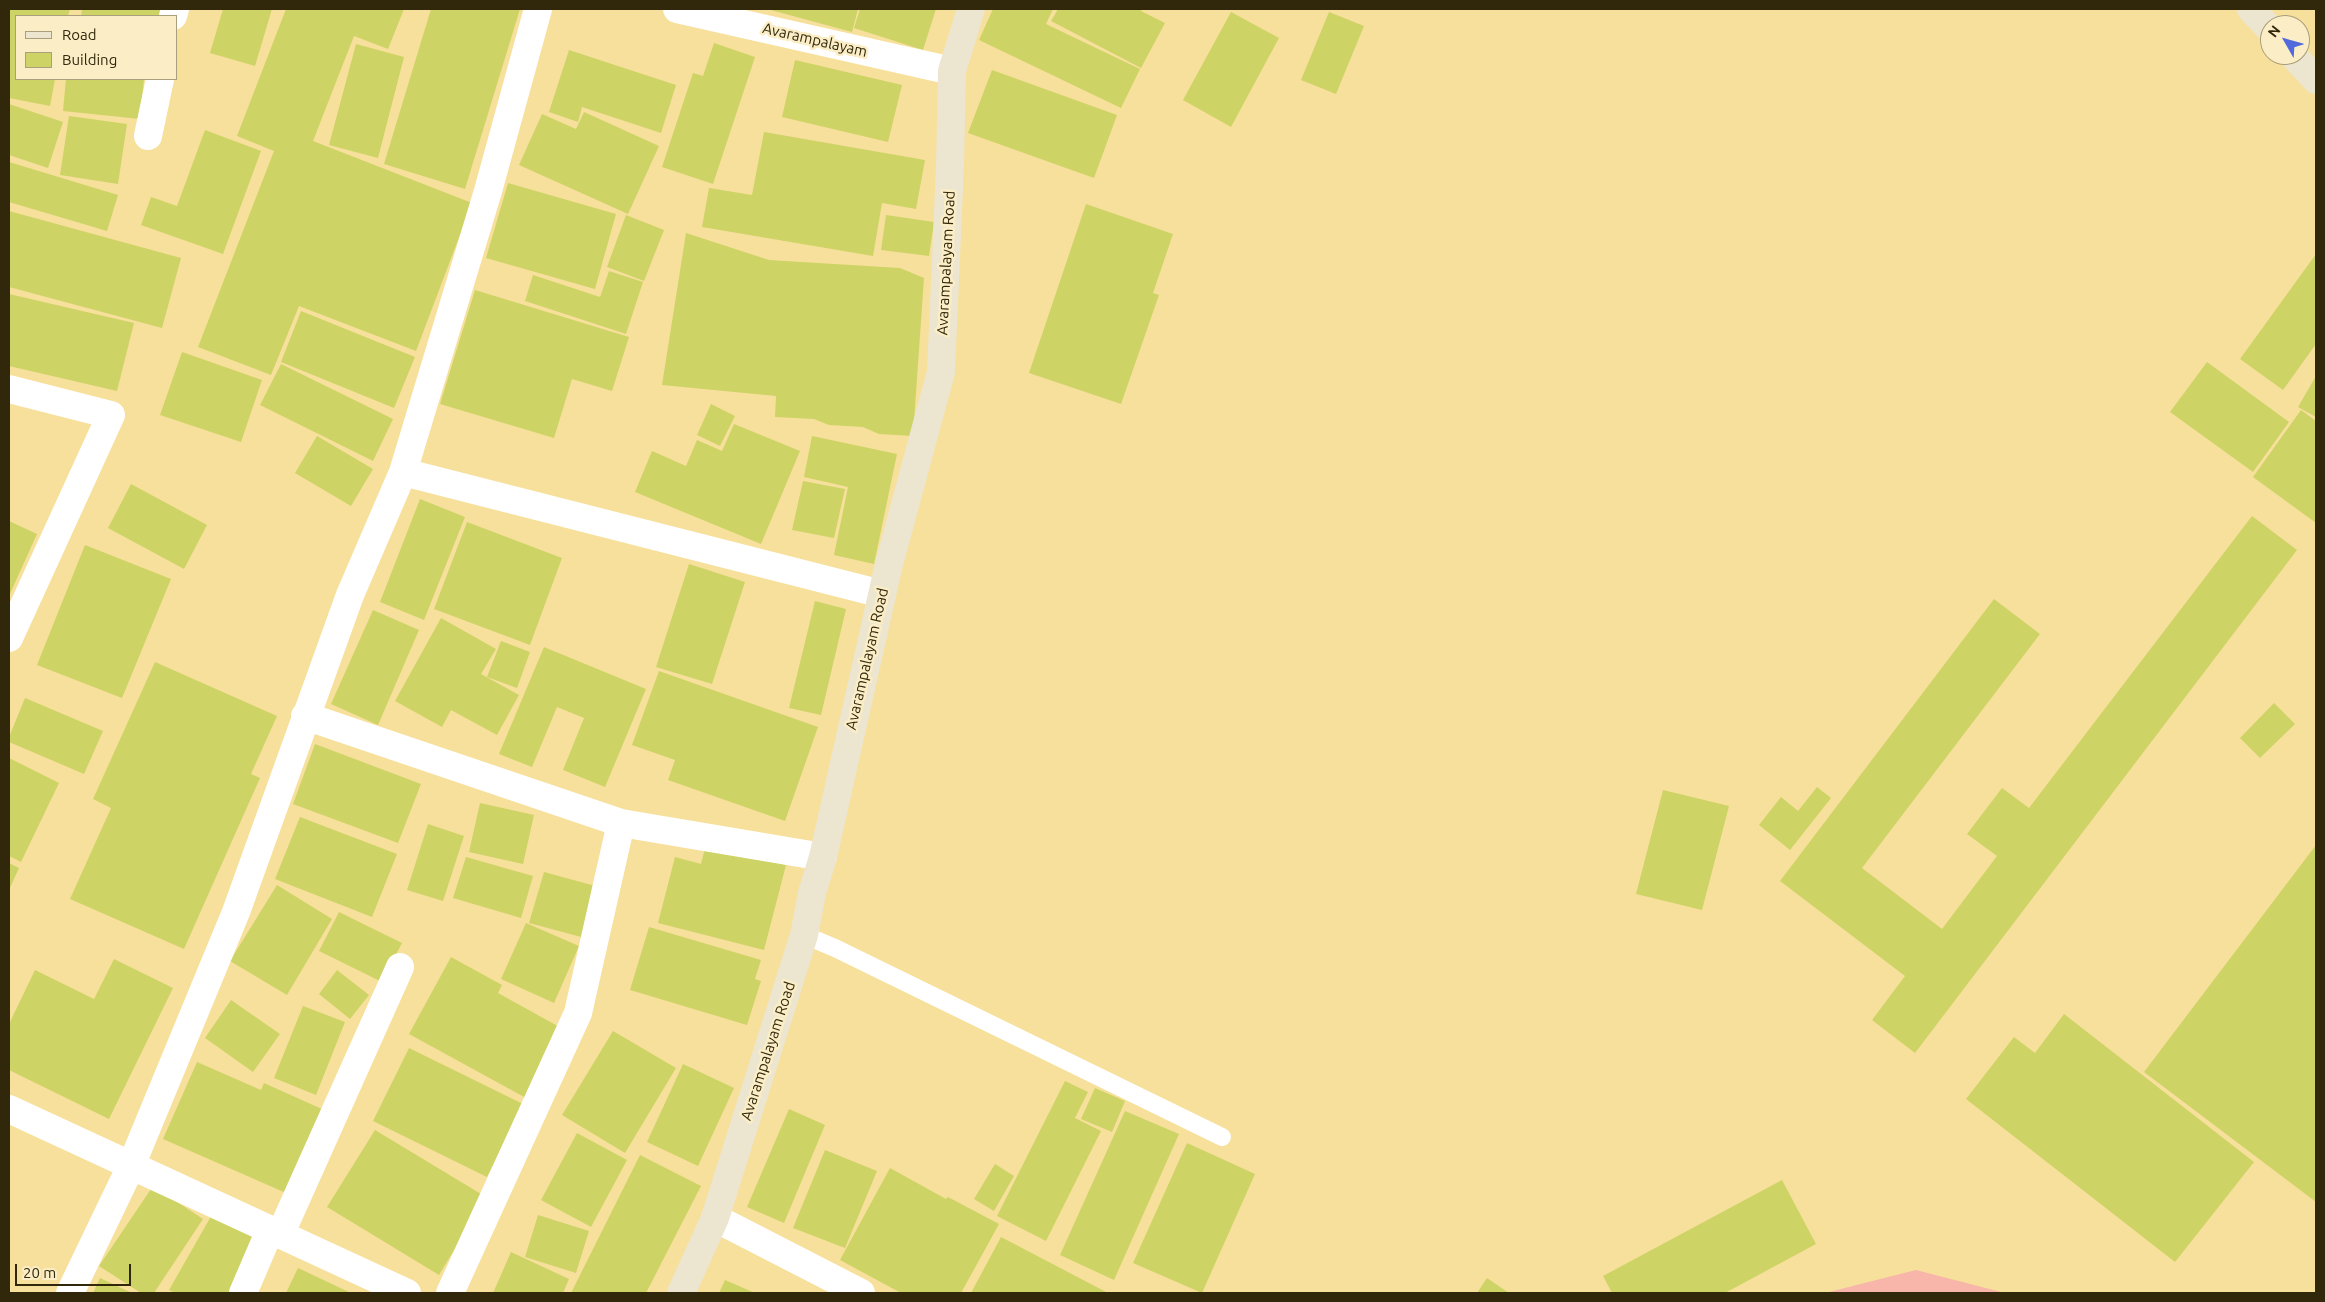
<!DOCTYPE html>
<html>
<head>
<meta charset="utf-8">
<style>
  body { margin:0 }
  #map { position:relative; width:2325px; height:1302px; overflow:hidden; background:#f7e09b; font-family:Ubuntu,sans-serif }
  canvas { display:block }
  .frame { position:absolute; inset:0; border:10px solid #31280c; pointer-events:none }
  .legend { position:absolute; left:15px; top:15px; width:162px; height:65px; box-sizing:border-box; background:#fbeec6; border:1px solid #aa9f7c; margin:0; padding:6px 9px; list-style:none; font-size:15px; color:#31280c }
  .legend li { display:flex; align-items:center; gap:10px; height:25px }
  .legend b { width:25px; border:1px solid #aa9f7c }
  .north { position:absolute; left:2260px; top:15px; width:50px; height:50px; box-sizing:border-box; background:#fbeec6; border:1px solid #aa9f7c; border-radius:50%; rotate:308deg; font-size:14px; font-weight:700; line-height:20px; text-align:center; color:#31280c }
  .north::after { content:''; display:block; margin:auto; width:18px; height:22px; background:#5269de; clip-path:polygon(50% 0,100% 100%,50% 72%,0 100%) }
  .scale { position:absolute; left:15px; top:1264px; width:116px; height:22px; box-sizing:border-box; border:2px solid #31280c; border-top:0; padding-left:6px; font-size:15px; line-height:18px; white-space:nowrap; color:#31280c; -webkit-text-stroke:4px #fbeec6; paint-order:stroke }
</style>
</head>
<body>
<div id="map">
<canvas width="2325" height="1302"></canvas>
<div class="frame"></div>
<ul class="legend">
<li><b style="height:6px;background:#ece5d0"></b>Road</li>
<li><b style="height:14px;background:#ced366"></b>Building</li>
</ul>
<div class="north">N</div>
<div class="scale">20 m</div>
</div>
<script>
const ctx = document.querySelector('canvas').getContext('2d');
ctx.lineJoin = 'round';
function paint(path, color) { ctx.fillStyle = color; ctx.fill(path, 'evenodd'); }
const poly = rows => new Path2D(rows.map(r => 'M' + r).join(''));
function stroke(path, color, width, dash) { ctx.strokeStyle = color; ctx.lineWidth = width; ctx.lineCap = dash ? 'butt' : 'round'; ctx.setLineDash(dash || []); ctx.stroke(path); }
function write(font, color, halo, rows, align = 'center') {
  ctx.font = font + ' Ubuntu,sans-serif'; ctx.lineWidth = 5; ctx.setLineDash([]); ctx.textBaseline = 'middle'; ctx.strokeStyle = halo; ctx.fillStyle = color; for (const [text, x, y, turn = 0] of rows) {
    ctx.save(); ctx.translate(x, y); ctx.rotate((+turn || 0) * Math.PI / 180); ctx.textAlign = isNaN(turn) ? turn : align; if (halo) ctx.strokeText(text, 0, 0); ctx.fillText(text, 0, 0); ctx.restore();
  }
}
paint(poly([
  [1916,1270,2005,1293,1825,1293]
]), '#f7b6a9');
paint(poly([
  [9,9,70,9,68,16,16,16,16,79,55,79,50,106,9,98],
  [82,9,164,9,163,16,81,16],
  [223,9,272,9,255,66,210,53],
  [286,9,404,9,388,49,354,36,313,141,472,203,416,351,299,306,271,375,198,347,274,151,237,136],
  [431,9,520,9,465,189,384,164],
  [767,9,858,9,852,32],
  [860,9,936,9,923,50,854,28],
  [993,9,1053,9,1046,24,1140,69,1121,108,979,40],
  [1058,9,1142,9,1141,11,1165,23,1141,68,1051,21],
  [1231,12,1279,38,1231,127,1183,100],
  [1329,12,1364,26,1336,94,1301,80],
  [714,43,755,57,713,184,662,167,693,73,703,76],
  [356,44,404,57,378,158,329,145],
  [569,50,676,85,661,133,582,107,578,122,549,112],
  [795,60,902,85,888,142,782,117],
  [992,70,1117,115,1094,178,968,133],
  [66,79,144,79,140,119,63,111],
  [9,104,63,122,48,168,9,155],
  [584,112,659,146,628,214,519,165,542,114,576,129],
  [69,116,127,124,118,184,60,175],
  [205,130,261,151,223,254,141,225,151,197,177,206],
  [764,132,925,160,916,209,882,203,873,256,702,227,709,188,752,195],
  [9,162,118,195,107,231,9,202],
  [508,183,616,214,595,289,486,258],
  [1086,204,1173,234,1153,293,1159,295,1121,404,1029,373],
  [9,211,181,258,162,328,9,287],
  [626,215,664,230,644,281,607,267],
  [886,215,934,222,929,256,881,250],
  [686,233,769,260,900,268,924,278,913,436,879,434,863,427,829,425,814,419,775,417,776,396,662,385],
  [2316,254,2316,344,2283,390,2240,359],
  [609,271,643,282,626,334,525,301,533,275,600,297],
  [475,290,629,337,612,391,572,379,554,438,440,404],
  [9,294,134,323,117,391,9,366],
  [301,311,415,357,394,408,281,362],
  [182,352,262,380,241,442,160,415],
  [2207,362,2289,422,2253,472,2170,412],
  [281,364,393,419,373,461,260,405],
  [2316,376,2316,417,2298,407],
  [711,404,735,416,720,446,697,435],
  [2301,410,2316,421,2316,523,2253,477],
  [734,424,800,451,761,544,635,492,652,451,686,466,697,440,722,451],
  [317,436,373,469,351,506,295,473],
  [812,436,897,454,874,564,834,555,848,487,804,477],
  [803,481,845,489,834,538,792,530],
  [131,484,207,525,184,569,108,528],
  [420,499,465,517,424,620,380,602],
  [2252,516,2297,550,1915,1053,1872,1020,1905,976,1780,881,1994,599,2040,634,1862,868,1942,929,1997,856,1967,834,2002,788,2029,808],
  [9,521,37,534,9,596],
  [467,522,562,558,530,645,434,609],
  [85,545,171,579,122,698,37,665],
  [689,564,745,582,712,684,656,667],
  [815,601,846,609,821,715,789,708],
  [373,610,419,630,378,725,331,704],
  [441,618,496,649,481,674,519,695,497,735,451,710,442,727,395,701],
  [501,641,530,652,517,688,487,677],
  [544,647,646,689,605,787,563,770,584,718,557,707,532,767,499,754],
  [155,662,277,716,251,774,260,778,184,949,70,899,111,808,93,799],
  [659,671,818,727,785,821,668,780,675,760,632,745],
  [25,698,103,731,84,774,9,742,9,737],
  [2274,703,2295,724,2260,758,2240,738],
  [315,744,421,784,398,843,293,804],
  [9,758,59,783,21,862,9,856],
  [1817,787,1831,798,1790,850,1759,825,1781,797,1798,811],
  [1663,790,1729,806,1702,910,1636,894],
  [480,803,534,815,523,864,469,852],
  [300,817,397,854,372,917,275,879],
  [428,824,464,836,443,901,407,890],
  [706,844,786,865,764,950,658,923,675,857,701,864],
  [2316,845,2316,1202,2144,1072],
  [466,857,533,876,521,918,453,898],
  [9,863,19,868,9,890],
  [544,872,599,887,585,938,529,923],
  [277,885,332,919,287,995,230,961],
  [339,912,402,943,382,982,319,951],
  [526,923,579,946,554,1003,501,979],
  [649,927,761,960,755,979,761,981,747,1025,630,990],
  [451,957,502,985,498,993,563,1029,526,1098,409,1034],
  [114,959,173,988,109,1119,9,1070,9,1024,35,970,94,999],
  [337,970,369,995,350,1019,319,994],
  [231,1000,280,1034,253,1072,205,1038],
  [303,1006,345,1022,316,1095,274,1078],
  [2064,1014,2254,1162,2175,1262,1966,1099,2014,1037,2035,1053],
  [613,1031,676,1068,625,1153,562,1115],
  [409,1048,523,1104,487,1177,373,1121],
  [197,1062,261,1090,264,1083,324,1110,286,1193,163,1139],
  [683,1064,734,1088,698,1166,647,1142],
  [1065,1081,1088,1092,1075,1118,1101,1131,1046,1241,997,1216],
  [1095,1088,1125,1101,1112,1132,1081,1119],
  [789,1109,825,1125,784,1223,747,1207],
  [1125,1111,1179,1134,1114,1280,1060,1255],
  [375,1130,486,1197,439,1275,327,1207],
  [577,1133,627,1160,591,1227,541,1200],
  [1187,1143,1255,1174,1202,1293,1133,1263],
  [825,1150,877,1171,845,1248,793,1228],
  [640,1155,701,1186,646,1293,571,1293],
  [995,1164,1014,1176,994,1211,974,1199],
  [890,1168,946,1199,948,1197,999,1224,961,1293,901,1293,840,1260],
  [1782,1180,1816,1244,1725,1293,1612,1293,1603,1276],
  [153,1186,203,1219,154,1293,141,1293,99,1266],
  [214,1211,266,1240,235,1293,175,1293,169,1290],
  [538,1215,589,1231,576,1273,525,1257],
  [1001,1237,1108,1293,971,1293],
  [511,1252,569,1279,563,1293,493,1293],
  [298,1268,351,1293,286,1293],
  [100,1278,132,1293,93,1293],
  [1487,1278,1509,1293,1477,1293],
  [725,1280,755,1293,719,1293]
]), '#ced366');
stroke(poly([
  [804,935,835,948,1222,1137]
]), '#fff', 18);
stroke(poly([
  [677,9,952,71],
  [173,16,175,9],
  [148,136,160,79],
  [9,389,111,415,9,638],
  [403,472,882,594],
  [305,716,621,823,823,857],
  [9,1109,407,1293],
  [715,1218,861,1293],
  [280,1235,400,967],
  [70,1293,131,1166,236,912,350,595,403,472,488,191,538,9],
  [243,1293,270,1230],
  [450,1293,578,1013,621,823]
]), '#fff', 28);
stroke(poly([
  [2251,9,2270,29],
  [2293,55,2316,80],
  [681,1293,715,1218,804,935,812,893,823,857,889,564,941,372,950,166,952,71,971,9]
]), '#ece5d0', 28);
write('15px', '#31280c', '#fbeec6', [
  ["Avarampalayam",815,40,13],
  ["Avarampalayam Road",946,263,-87],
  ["Avarampalayam Road",867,659,-77],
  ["Avarampalayam Road",768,1051,-72]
]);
</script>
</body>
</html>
